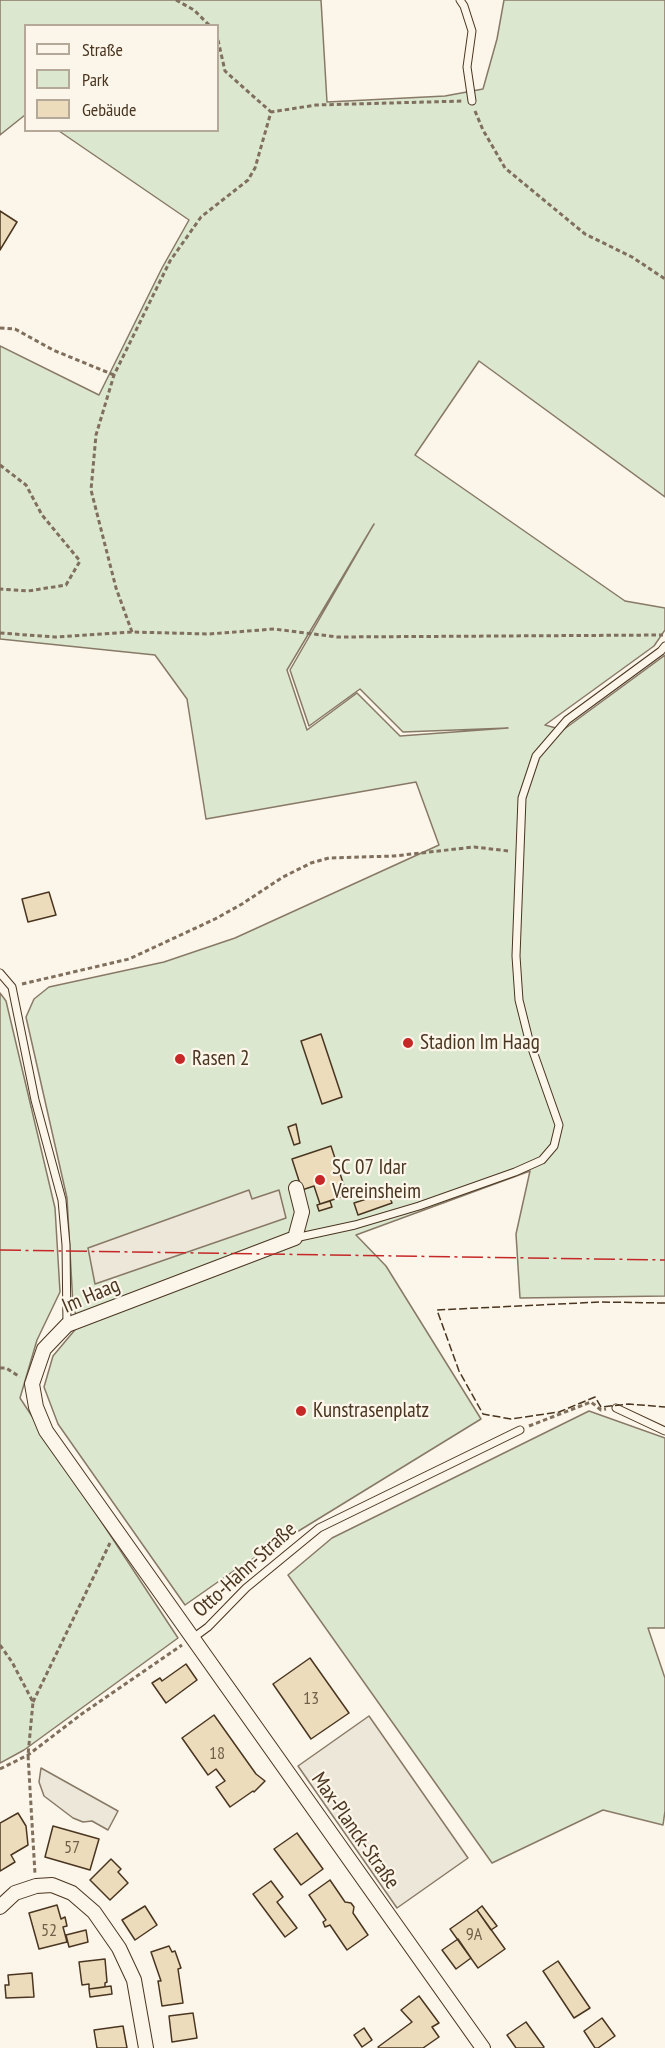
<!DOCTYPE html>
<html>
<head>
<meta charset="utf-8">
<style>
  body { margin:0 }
  #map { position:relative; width:665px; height:2048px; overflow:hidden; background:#fbf6e9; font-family:"PT Sans Narrow",sans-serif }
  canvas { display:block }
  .legend { position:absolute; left:24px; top:24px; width:195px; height:108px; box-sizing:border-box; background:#fbf6e9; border:2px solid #b4a999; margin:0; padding:8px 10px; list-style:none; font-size:18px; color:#4a3520 }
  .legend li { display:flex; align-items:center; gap:12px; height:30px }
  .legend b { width:30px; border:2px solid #b4a999 }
</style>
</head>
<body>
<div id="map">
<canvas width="665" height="2048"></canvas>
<ul class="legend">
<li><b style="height:8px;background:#fbf6e9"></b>Straße</li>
<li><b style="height:16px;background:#dce7d0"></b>Park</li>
<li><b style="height:16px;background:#ecdcbc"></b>Gebäude</li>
</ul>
</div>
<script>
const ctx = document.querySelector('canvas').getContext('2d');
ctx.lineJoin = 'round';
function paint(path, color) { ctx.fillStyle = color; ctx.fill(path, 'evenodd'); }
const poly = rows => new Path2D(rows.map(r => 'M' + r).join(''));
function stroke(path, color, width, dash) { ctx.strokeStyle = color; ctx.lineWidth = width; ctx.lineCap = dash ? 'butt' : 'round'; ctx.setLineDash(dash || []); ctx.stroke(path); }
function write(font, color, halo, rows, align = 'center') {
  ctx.font = font + ' "PT Sans Narrow",sans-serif'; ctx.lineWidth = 4.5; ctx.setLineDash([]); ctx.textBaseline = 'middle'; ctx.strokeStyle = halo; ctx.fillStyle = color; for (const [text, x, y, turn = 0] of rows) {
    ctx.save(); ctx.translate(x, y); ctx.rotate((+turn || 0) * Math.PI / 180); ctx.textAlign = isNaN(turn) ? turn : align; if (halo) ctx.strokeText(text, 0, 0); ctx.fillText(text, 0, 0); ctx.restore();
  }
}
const green = poly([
  [0,0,321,0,327,102,445,96,483,89,497,39,504,0,665,0,665,497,479,361,415,455,625,601,665,608,665,630,654,646,545,725,563,730,665,655,665,1296,520,1298,516,1234,530,1171,356,1235,386,1266,481,1419,235,1570,185,1605,58,1424,44,1387,53,1356,79,1325,73,1305,67,1198,26,1017,34,999,49,987,164,962,235,938,439,845,416,782,206,819,187,699,155,655,0,639,0,346,99,395,162,268,189,220,59,131,218,130,218,26,26,26,25,115,0,135,0,0],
  [374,524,290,670,309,726,360,689,403,732,508,728,400,736,357,693,307,730,287,670,374,524],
  [0,993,6,1001,55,1208,60,1292,37,1340,20,1398,178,1638,24,1750,0,1763,0,993],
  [589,1411,665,1438,665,1628,648,1628,665,1678,665,1811,663,1825,603,1810,492,1863,288,1575,332,1538,589,1411]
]);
paint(green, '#dce7d0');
stroke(green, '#887966', 1.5);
const parking = poly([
  [249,1190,252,1199,279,1190,286,1218,95,1284,88,1248,249,1190],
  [369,1716,468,1858,397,1908,298,1766,369,1716],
  [41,1768,118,1811,108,1830,92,1821,83,1822,73,1818,44,1796,39,1782,41,1768]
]);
paint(parking, '#ede7d9');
stroke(parking, '#887966', 1.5);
const building = poly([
  [0,211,17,222,0,250,0,211],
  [49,892,56,915,28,922,22,899,49,892],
  [321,1034,342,1097,322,1104,301,1041,321,1034],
  [296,1124,300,1143,294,1145,288,1127,296,1124],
  [331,1146,347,1195,320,1204,314,1186,302,1190,292,1159,331,1146],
  [388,1192,392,1203,358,1215,354,1203,388,1192],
  [330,1201,332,1207,319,1211,317,1205,330,1201],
  [310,1658,349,1713,311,1739,273,1684,310,1658],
  [186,1664,197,1680,166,1703,152,1683,160,1678,162,1681,186,1664],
  [214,1715,256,1774,265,1781,254,1792,253,1791,230,1807,216,1787,225,1781,216,1769,208,1775,182,1738,214,1715],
  [18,1813,26,1826,28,1845,11,1855,15,1862,0,1871,0,1823,18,1813],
  [53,1826,99,1839,90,1870,45,1857,53,1826],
  [297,1833,323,1869,301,1885,274,1849,297,1833],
  [111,1859,121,1869,118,1872,128,1883,110,1900,90,1880,111,1859],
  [330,1880,345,1902,351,1903,354,1907,353,1913,368,1935,347,1950,330,1925,325,1927,323,1922,326,1920,309,1895,330,1880],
  [271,1881,283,1897,277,1902,297,1928,285,1937,253,1894,271,1881],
  [57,1905,61,1919,65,1917,67,1926,63,1927,67,1942,39,1949,29,1913,57,1905],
  [145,1906,157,1925,135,1940,122,1920,145,1906],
  [482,1906,497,1926,491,1930,477,1910,482,1906],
  [477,1910,505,1949,478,1968,450,1929,477,1910],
  [86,1930,88,1942,69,1947,66,1935,86,1930],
  [458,1939,471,1958,456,1969,442,1950,458,1939],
  [169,1946,172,1952,175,1951,181,1968,178,1969,183,2003,162,2006,158,1981,161,1981,151,1952,169,1946],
  [105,1959,107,1982,105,1983,105,1987,89,1989,89,1984,82,1985,79,1962,105,1959],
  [558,1961,590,2008,574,2018,543,1971,558,1961],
  [32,1973,34,1997,6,1998,5,1985,9,1985,8,1975,32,1973],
  [111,1986,112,1994,90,1997,89,1989,111,1986],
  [419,1996,439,2023,432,2027,439,2037,423,2048,379,2048,378,2047,412,2022,401,2010,419,1996],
  [193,2013,197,2038,172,2042,169,2016,193,2013],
  [602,2018,615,2036,598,2048,595,2048,584,2031,602,2018],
  [526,2022,544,2047,543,2048,516,2048,507,2035,526,2022],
  [123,2026,127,2048,97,2048,94,2030,123,2026],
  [364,2028,372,2040,362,2047,354,2035,364,2028]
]);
paint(building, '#ecdcbc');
stroke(building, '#4a3520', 1.5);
const lane = poly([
  [460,0,464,6,472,31,467,67,472,101],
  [0,973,12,987,35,1100,62,1200,66,1245,67,1325],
  [295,1238,355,1225,419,1206,515,1172,542,1160,554,1146,559,1125,529,1040,519,1000,516,956,522,798,536,756,567,720,661,651,665,646],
  [616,1408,665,1431],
  [193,1638,208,1627,246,1588,319,1528,520,1430]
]);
const street = poly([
  [296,1188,302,1212,295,1238,67,1325,44,1349,32,1384,36,1407,46,1431,483,2048],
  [0,1907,15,1893,36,1886,52,1885,72,1893,94,1912,119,1948,134,1980,146,2048]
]);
stroke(lane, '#4a3520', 9);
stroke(street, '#4a3520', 16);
stroke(poly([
  [176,0,194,10,210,26],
  [218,40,225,71,271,112],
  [475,111,483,130,505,168,585,234,632,257,665,279],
  [0,328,15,329,53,350,114,375],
  [0,465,26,485,42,515,80,561,66,585,28,591,0,589],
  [132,632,116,588,91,490,96,435,114,375,170,261,201,217,248,180,255,168,271,112,316,105,464,101],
  [0,633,55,637,132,632,209,634,274,629,337,637,663,635],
  [22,984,129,959,215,919,242,904,283,877,311,863,329,858,394,856,474,847,509,851],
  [0,1368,6,1368,20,1377],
  [529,1426,591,1402,601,1410,606,1409],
  [0,1645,12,1662,33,1702,28,1755,35,1874],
  [33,1702,110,1543],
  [0,1769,28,1755,83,1713,182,1645]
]), '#7f6f5c', 3, [4.5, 3]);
stroke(lane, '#fbf6e9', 7);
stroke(street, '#fbf6e9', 14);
stroke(poly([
  [665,1303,600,1302,437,1310,459,1371,483,1414,511,1419,559,1412,595,1397,601,1407,629,1404,665,1407]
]), '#4a3520', 1.5, [8, 3]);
stroke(poly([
  [0,1250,665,1260]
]), '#c62828', 1.5, [21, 4.5, 3, 4.5]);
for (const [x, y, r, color] of [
  [408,1043,6,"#c62828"],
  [180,1059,6,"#c62828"],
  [320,1180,6,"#c62828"],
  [301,1411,6,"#c62828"]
]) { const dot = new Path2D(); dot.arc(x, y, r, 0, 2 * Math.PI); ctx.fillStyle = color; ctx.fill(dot); stroke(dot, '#fbf6e9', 2); }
write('18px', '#725f47', null, [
  ["13",311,1699],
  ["18",217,1754],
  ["57",72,1848],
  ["52",49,1931],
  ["9A",474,1935]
]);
write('21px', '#4a3520', '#fbf6e9', [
  ["Stadion Im Haag",420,1043],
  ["Rasen 2",192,1059],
  ["SC 07 Idar",332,1168],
  ["Vereinsheim",332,1192],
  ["Kunstrasenplatz",313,1411]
], 'left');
write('21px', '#4a3520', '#fbf6e9', [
  ["Im Haag",91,1296,-23],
  ["Otto-Hahn-Straße",245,1570,-42],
  ["Max-Planck-Straße",355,1831,55]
]);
</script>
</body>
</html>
